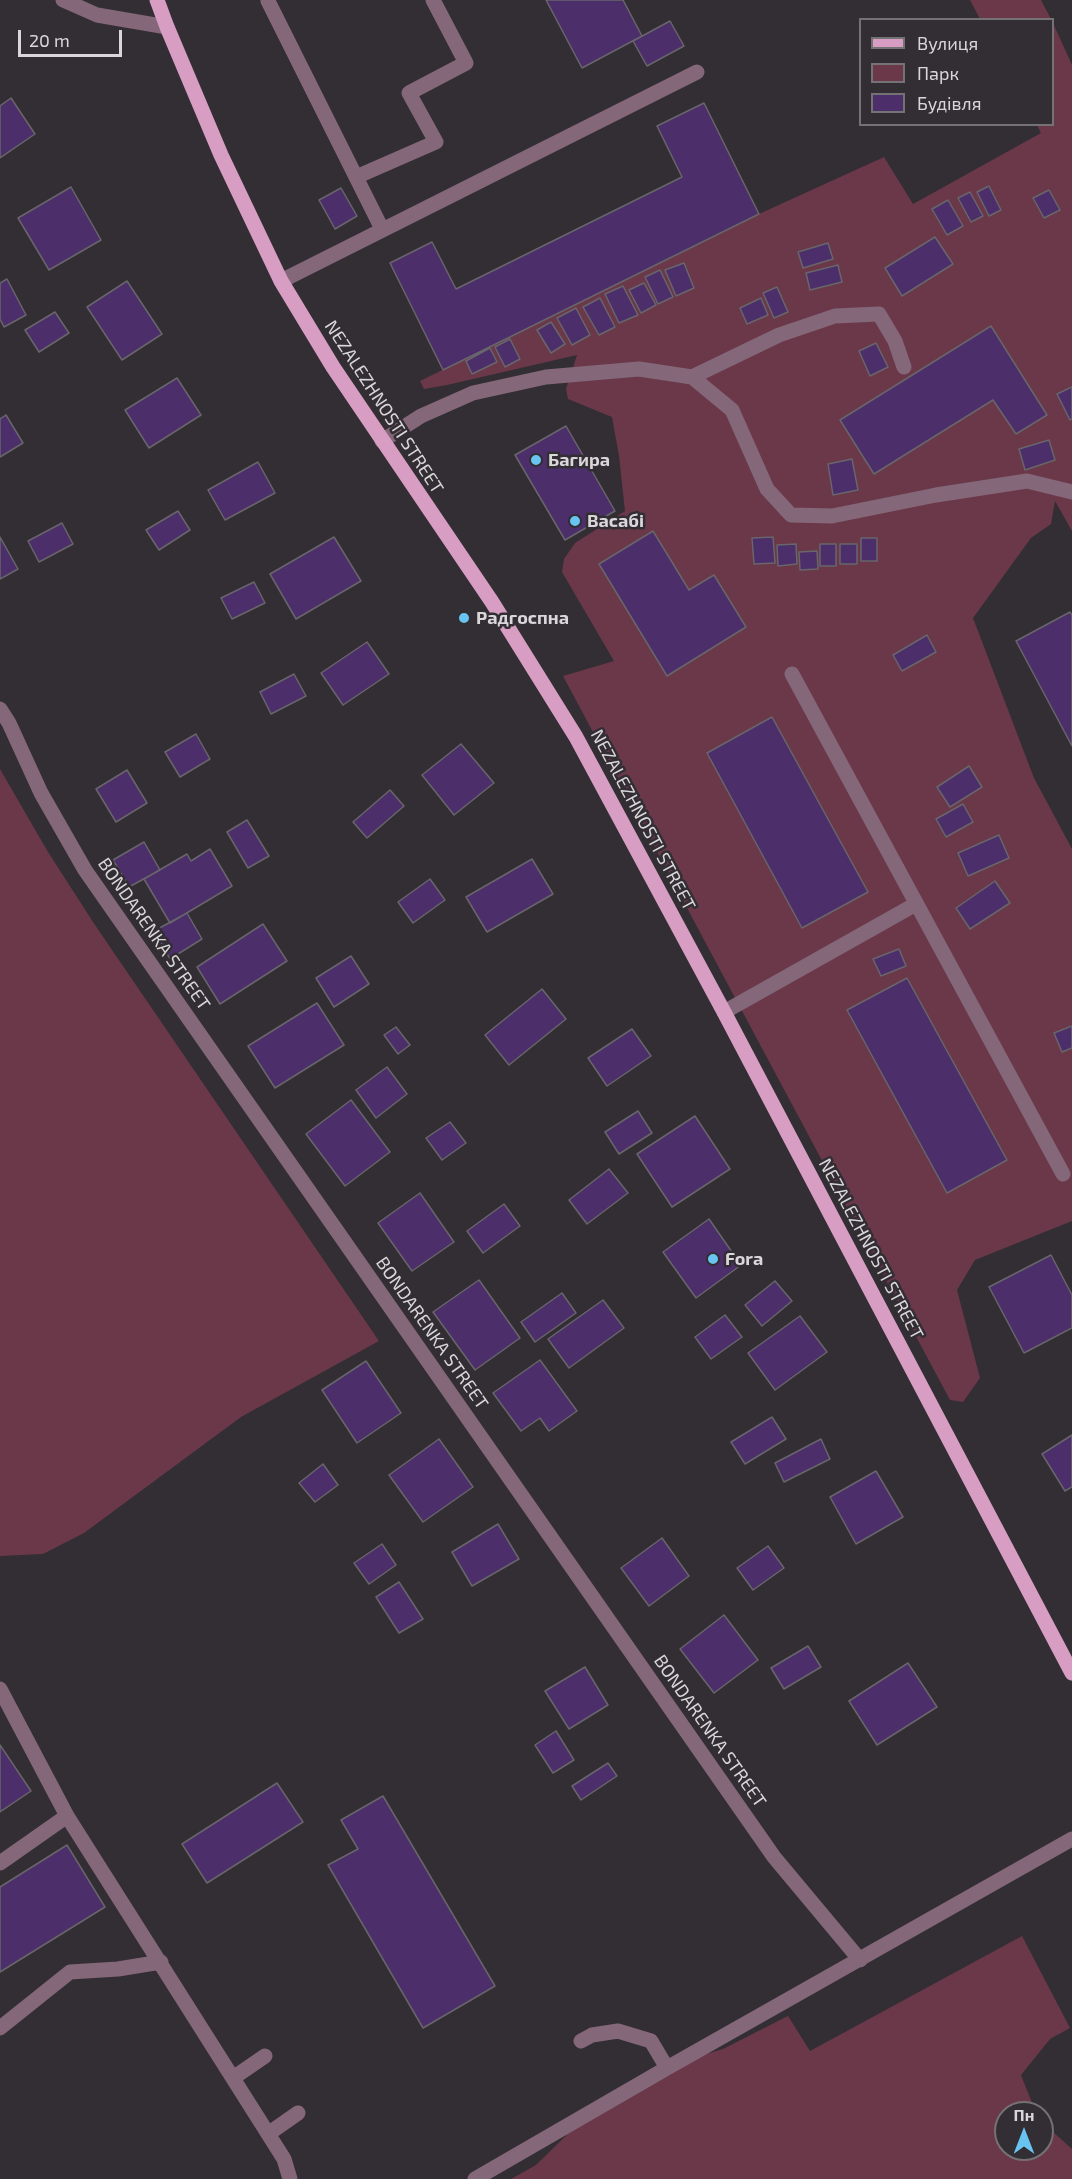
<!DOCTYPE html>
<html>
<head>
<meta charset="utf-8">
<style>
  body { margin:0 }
  #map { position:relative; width:1072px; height:2179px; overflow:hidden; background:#322e33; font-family:"Exo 2",sans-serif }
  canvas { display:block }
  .legend { position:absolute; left:859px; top:18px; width:195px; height:108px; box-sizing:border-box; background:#322e33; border:2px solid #757276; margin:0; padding:8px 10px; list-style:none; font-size:18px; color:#dad7da }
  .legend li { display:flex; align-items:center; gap:12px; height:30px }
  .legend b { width:30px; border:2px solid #757276 }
  .north { position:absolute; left:994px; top:2101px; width:60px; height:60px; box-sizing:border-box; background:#322e33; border:2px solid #757276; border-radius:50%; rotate:0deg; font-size:16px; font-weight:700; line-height:24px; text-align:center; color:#dad7da }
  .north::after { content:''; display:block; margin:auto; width:21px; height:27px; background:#69c4f1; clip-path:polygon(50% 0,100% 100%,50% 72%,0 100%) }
  .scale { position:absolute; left:18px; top:30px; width:104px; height:27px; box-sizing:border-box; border:3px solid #dad7da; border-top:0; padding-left:8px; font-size:18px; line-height:21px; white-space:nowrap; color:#dad7da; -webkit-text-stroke:4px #322e33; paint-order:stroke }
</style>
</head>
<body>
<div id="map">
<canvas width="1072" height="2179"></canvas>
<ul class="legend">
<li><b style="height:8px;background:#d89dc2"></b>Вулиця</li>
<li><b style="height:16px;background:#6a3849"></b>Парк</li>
<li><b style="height:16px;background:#4c2f6a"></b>Будівля</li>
</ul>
<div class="north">Пн</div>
<div class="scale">20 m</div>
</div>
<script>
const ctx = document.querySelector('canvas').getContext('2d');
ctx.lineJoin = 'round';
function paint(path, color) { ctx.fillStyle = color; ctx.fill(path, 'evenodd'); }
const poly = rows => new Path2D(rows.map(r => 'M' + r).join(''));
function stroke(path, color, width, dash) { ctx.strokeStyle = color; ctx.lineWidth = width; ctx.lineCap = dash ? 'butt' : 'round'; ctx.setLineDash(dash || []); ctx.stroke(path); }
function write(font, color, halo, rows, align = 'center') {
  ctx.font = font + ' "Exo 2",sans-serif'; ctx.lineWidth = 5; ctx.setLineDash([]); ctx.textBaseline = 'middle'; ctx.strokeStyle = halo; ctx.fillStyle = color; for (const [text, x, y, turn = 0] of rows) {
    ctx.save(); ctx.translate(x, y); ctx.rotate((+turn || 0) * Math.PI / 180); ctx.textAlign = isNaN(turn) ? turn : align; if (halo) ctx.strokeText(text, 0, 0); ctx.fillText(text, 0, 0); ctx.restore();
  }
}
paint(poly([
  [970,0,1041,0,1051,19,980,19],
  [1053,23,1072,65,1072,531,1055,501,1051,524,1031,538,973,618,1034,778,1072,849,1072,1221,975,1260,957,1290,980,1378,963,1402,950,1400,563,676,614,661,562,572,564,559,575,543,625,511,619,456,612,417,568,399,566,389,577,355,447,385,424,389,420,381,759,214,884,157,913,204,1041,133,1037,125,1052,124],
  [0,769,48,852,95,925,379,1341,241,1417,84,1533,43,1554,0,1556],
  [1022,1936,1070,2028,1050,2039,1021,2075,1036,2113,1006,2113,1006,2149,1042,2149,1042,2122,1072,2149,1072,2179,511,2179,536,2165,582,2120,699,2056,723,2049,788,2016,810,2051]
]), '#6a3849');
const building = poly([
  [546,0,623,0,642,36,582,68,546,0],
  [670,21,684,46,647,66,633,41,670,21],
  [11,98,35,134,0,158,0,106,11,98],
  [704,103,759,214,443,370,390,263,432,242,456,289,682,177,657,126,704,103],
  [989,186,1001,210,989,216,977,192,989,186],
  [71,187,101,240,49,270,18,218,71,187],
  [341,188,357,216,335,229,319,200,341,188],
  [1049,190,1060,210,1044,218,1033,198,1049,190],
  [970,192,983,216,971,222,958,198,970,192],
  [948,200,963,226,947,235,932,209,948,200],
  [935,237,953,264,902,296,885,268,935,237],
  [828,243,833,259,803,268,798,252,828,243],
  [684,263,694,288,676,296,665,270,684,263],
  [838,265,842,282,810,290,806,273,838,265],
  [660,270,673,297,658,304,645,277,660,270],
  [7,279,26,315,4,327,0,319,0,283,7,279],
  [127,281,162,334,122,360,87,307,127,281],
  [644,283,656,305,641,313,629,290,644,283],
  [623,286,638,315,619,323,605,294,623,286],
  [777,287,788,312,774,318,763,293,777,287],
  [600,298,615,327,599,335,583,307,600,298],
  [761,298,768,315,747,324,740,308,761,298],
  [576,308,590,335,572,345,557,318,576,308],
  [55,312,69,333,39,352,25,330,55,312],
  [551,322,565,344,551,353,537,330,551,322],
  [991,326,1047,415,1016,434,993,400,874,474,840,420,991,326],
  [510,339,520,359,505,367,495,347,510,339],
  [876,343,888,367,870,376,859,351,876,343],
  [490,348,497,362,472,374,466,361,490,348],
  [177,378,201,415,149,448,125,410,177,378],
  [1072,387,1072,419,1070,420,1057,394,1072,387],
  [6,415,23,443,0,457,0,419,6,415],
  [566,426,615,511,565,540,515,455,566,426],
  [1049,440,1055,460,1025,470,1019,449,1049,440],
  [852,459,858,490,833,495,828,464,852,459],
  [258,462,275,493,225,520,208,490,258,462],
  [178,511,190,530,159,550,146,530,178,511],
  [62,523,73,544,39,562,28,541,62,523],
  [653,531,689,590,714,575,746,627,667,676,599,564,653,531],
  [0,537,18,569,0,579,0,537],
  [334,537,361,581,296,619,270,574,334,537],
  [773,537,775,563,754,564,752,538,773,537],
  [861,538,877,538,877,561,861,561,861,538],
  [796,544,797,564,778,566,777,545,796,544],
  [820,544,836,544,836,566,820,566,820,544],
  [840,544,857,544,857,564,840,564,840,544],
  [817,551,818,569,800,570,799,552,817,551],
  [254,582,265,603,232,619,221,598,254,582],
  [1070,612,1072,615,1072,746,1016,641,1070,612],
  [927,635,936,652,902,671,893,655,927,635],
  [367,642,389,674,343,705,321,673,367,642],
  [294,674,306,696,271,714,260,692,294,674],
  [772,717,868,892,802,928,707,753,772,717],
  [196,734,210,759,180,777,165,752,196,734],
  [461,744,494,783,454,815,422,775,461,744],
  [969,766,982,787,950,807,937,787,969,766],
  [127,770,147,803,116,822,96,789,127,770],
  [390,790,404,806,367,838,353,822,390,790],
  [963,804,973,822,946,837,936,819,963,804],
  [247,820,269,856,248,868,227,832,247,820],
  [999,835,1009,858,968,876,958,853,999,835],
  [144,842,160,870,129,887,113,860,144,842],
  [210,849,232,886,170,923,144,879,187,854,191,861,210,849],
  [532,859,553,894,487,932,466,897,532,859],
  [430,879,445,900,413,923,398,902,430,879],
  [995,881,1010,903,970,929,956,908,995,881],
  [187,913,202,939,170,959,154,931,187,913],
  [263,924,287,961,220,1004,197,967,263,924],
  [899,949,906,966,881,976,873,959,899,949],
  [351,956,369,984,334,1007,316,978,351,956],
  [907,978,1007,1160,947,1193,847,1010,907,978],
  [542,989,566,1019,509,1065,485,1035,542,989],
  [317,1003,344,1045,275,1088,248,1046,317,1003],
  [1072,1026,1072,1048,1062,1052,1054,1033,1072,1026],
  [396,1027,410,1045,398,1054,384,1035,396,1027],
  [632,1029,651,1056,607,1086,588,1058,632,1029],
  [387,1067,407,1094,376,1118,356,1090,387,1067],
  [351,1100,390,1152,345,1186,306,1134,351,1100],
  [638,1111,652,1133,619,1154,605,1132,638,1111],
  [695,1116,730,1169,672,1207,637,1154,695,1116],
  [450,1122,466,1143,442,1160,426,1138,450,1122],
  [609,1169,628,1193,587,1224,569,1200,609,1169],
  [420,1193,454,1242,412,1271,378,1223,420,1193],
  [504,1204,520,1226,483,1253,467,1231,504,1204],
  [709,1219,741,1265,696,1298,663,1252,709,1219],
  [1051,1255,1072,1295,1072,1328,1024,1353,989,1287,1051,1255],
  [479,1280,520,1338,475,1370,433,1312,479,1280],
  [775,1281,792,1301,762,1326,745,1305,775,1281],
  [562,1293,576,1313,535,1342,521,1322,562,1293],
  [603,1300,624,1328,569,1368,548,1339,603,1300],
  [725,1315,742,1337,711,1359,695,1337,725,1315],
  [800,1316,827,1352,775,1390,748,1353,800,1316],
  [540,1360,577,1411,549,1431,540,1418,521,1431,493,1393,540,1360],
  [366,1361,401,1413,357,1443,322,1390,366,1361],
  [772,1417,786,1439,745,1464,731,1442,772,1417],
  [1072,1435,1072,1487,1065,1491,1042,1454,1072,1435],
  [439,1439,473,1487,423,1522,389,1475,439,1439],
  [821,1439,830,1459,784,1482,775,1463,821,1439],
  [323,1464,338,1485,315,1502,299,1483,323,1464],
  [876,1471,903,1517,856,1544,830,1497,876,1471],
  [498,1524,519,1559,472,1586,452,1552,498,1524],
  [662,1538,689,1576,649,1606,621,1568,662,1538],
  [382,1544,396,1565,369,1584,354,1563,382,1544],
  [768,1546,784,1568,753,1590,737,1568,768,1546],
  [399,1582,423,1619,399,1633,376,1597,399,1582],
  [724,1615,758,1660,714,1693,680,1649,724,1615],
  [808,1646,821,1667,784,1689,771,1668,808,1646],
  [908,1663,937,1707,877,1745,849,1701,908,1663],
  [585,1667,608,1705,569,1729,545,1691,585,1667],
  [556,1731,574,1760,553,1773,535,1745,556,1731],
  [0,1745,31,1791,0,1812,0,1745],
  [608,1763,617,1776,581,1800,572,1786,608,1763],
  [277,1783,303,1822,207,1883,182,1844,277,1783],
  [383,1796,495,1986,423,2028,328,1865,358,1849,341,1820,383,1796],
  [67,1845,105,1907,0,1972,0,1887,67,1845]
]);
paint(building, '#4c2f6a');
stroke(building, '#68656b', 1.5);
stroke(poly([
  [63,0,97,15,167,27],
  [268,1,382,229],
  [356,177,436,142,409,93,466,63,433,0],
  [281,281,697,72],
  [692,377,779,335,835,316,879,314,895,341,904,367],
  [382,441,421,416,473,393,546,377,639,369,692,377,732,410,767,489,791,515,832,516,936,495,1027,481,1072,492],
  [792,674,1063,1174],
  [0,709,9,723,41,793,85,870,774,1857,860,1960],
  [724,1012,916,904],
  [0,1689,67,1816,284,2159,290,2179],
  [0,1863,67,1816],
  [0,2028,70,1972,118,1969,161,1962],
  [581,2041,592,2035,618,2031,651,2041,667,2068],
  [233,2078,265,2056],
  [268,2134,298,2113],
  [475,2179,667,2068,1072,1839]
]), '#846779', 15);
stroke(poly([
  [157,0,167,27,221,155,281,281,333,367,492,602,576,737,724,1012,1072,1673]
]), '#d89dc2', 15);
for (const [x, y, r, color] of [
  [536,460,6,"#69c4f1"],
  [575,521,6,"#69c4f1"],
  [464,618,6,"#69c4f1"],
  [713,1259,6,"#69c4f1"]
]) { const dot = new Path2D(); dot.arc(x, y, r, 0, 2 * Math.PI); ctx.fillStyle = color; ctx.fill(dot); stroke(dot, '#322e33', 2); }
write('18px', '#dad7da', '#322e33', [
  ["NEZALEZHNOSTI STREET",384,407,57],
  ["NEZALEZHNOSTI STREET",643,820,62],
  ["BONDARENKA STREET",154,934,55],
  ["NEZALEZHNOSTI STREET",871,1249,62],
  ["BONDARENKA STREET",432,1333,55],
  ["BONDARENKA STREET",710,1731,55]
]);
write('bold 18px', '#dad7da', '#322e33', [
  ["Багира",548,460],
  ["Васабі",587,521],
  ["Радгоспна",476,618],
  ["Fora",725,1259]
], 'left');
</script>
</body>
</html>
